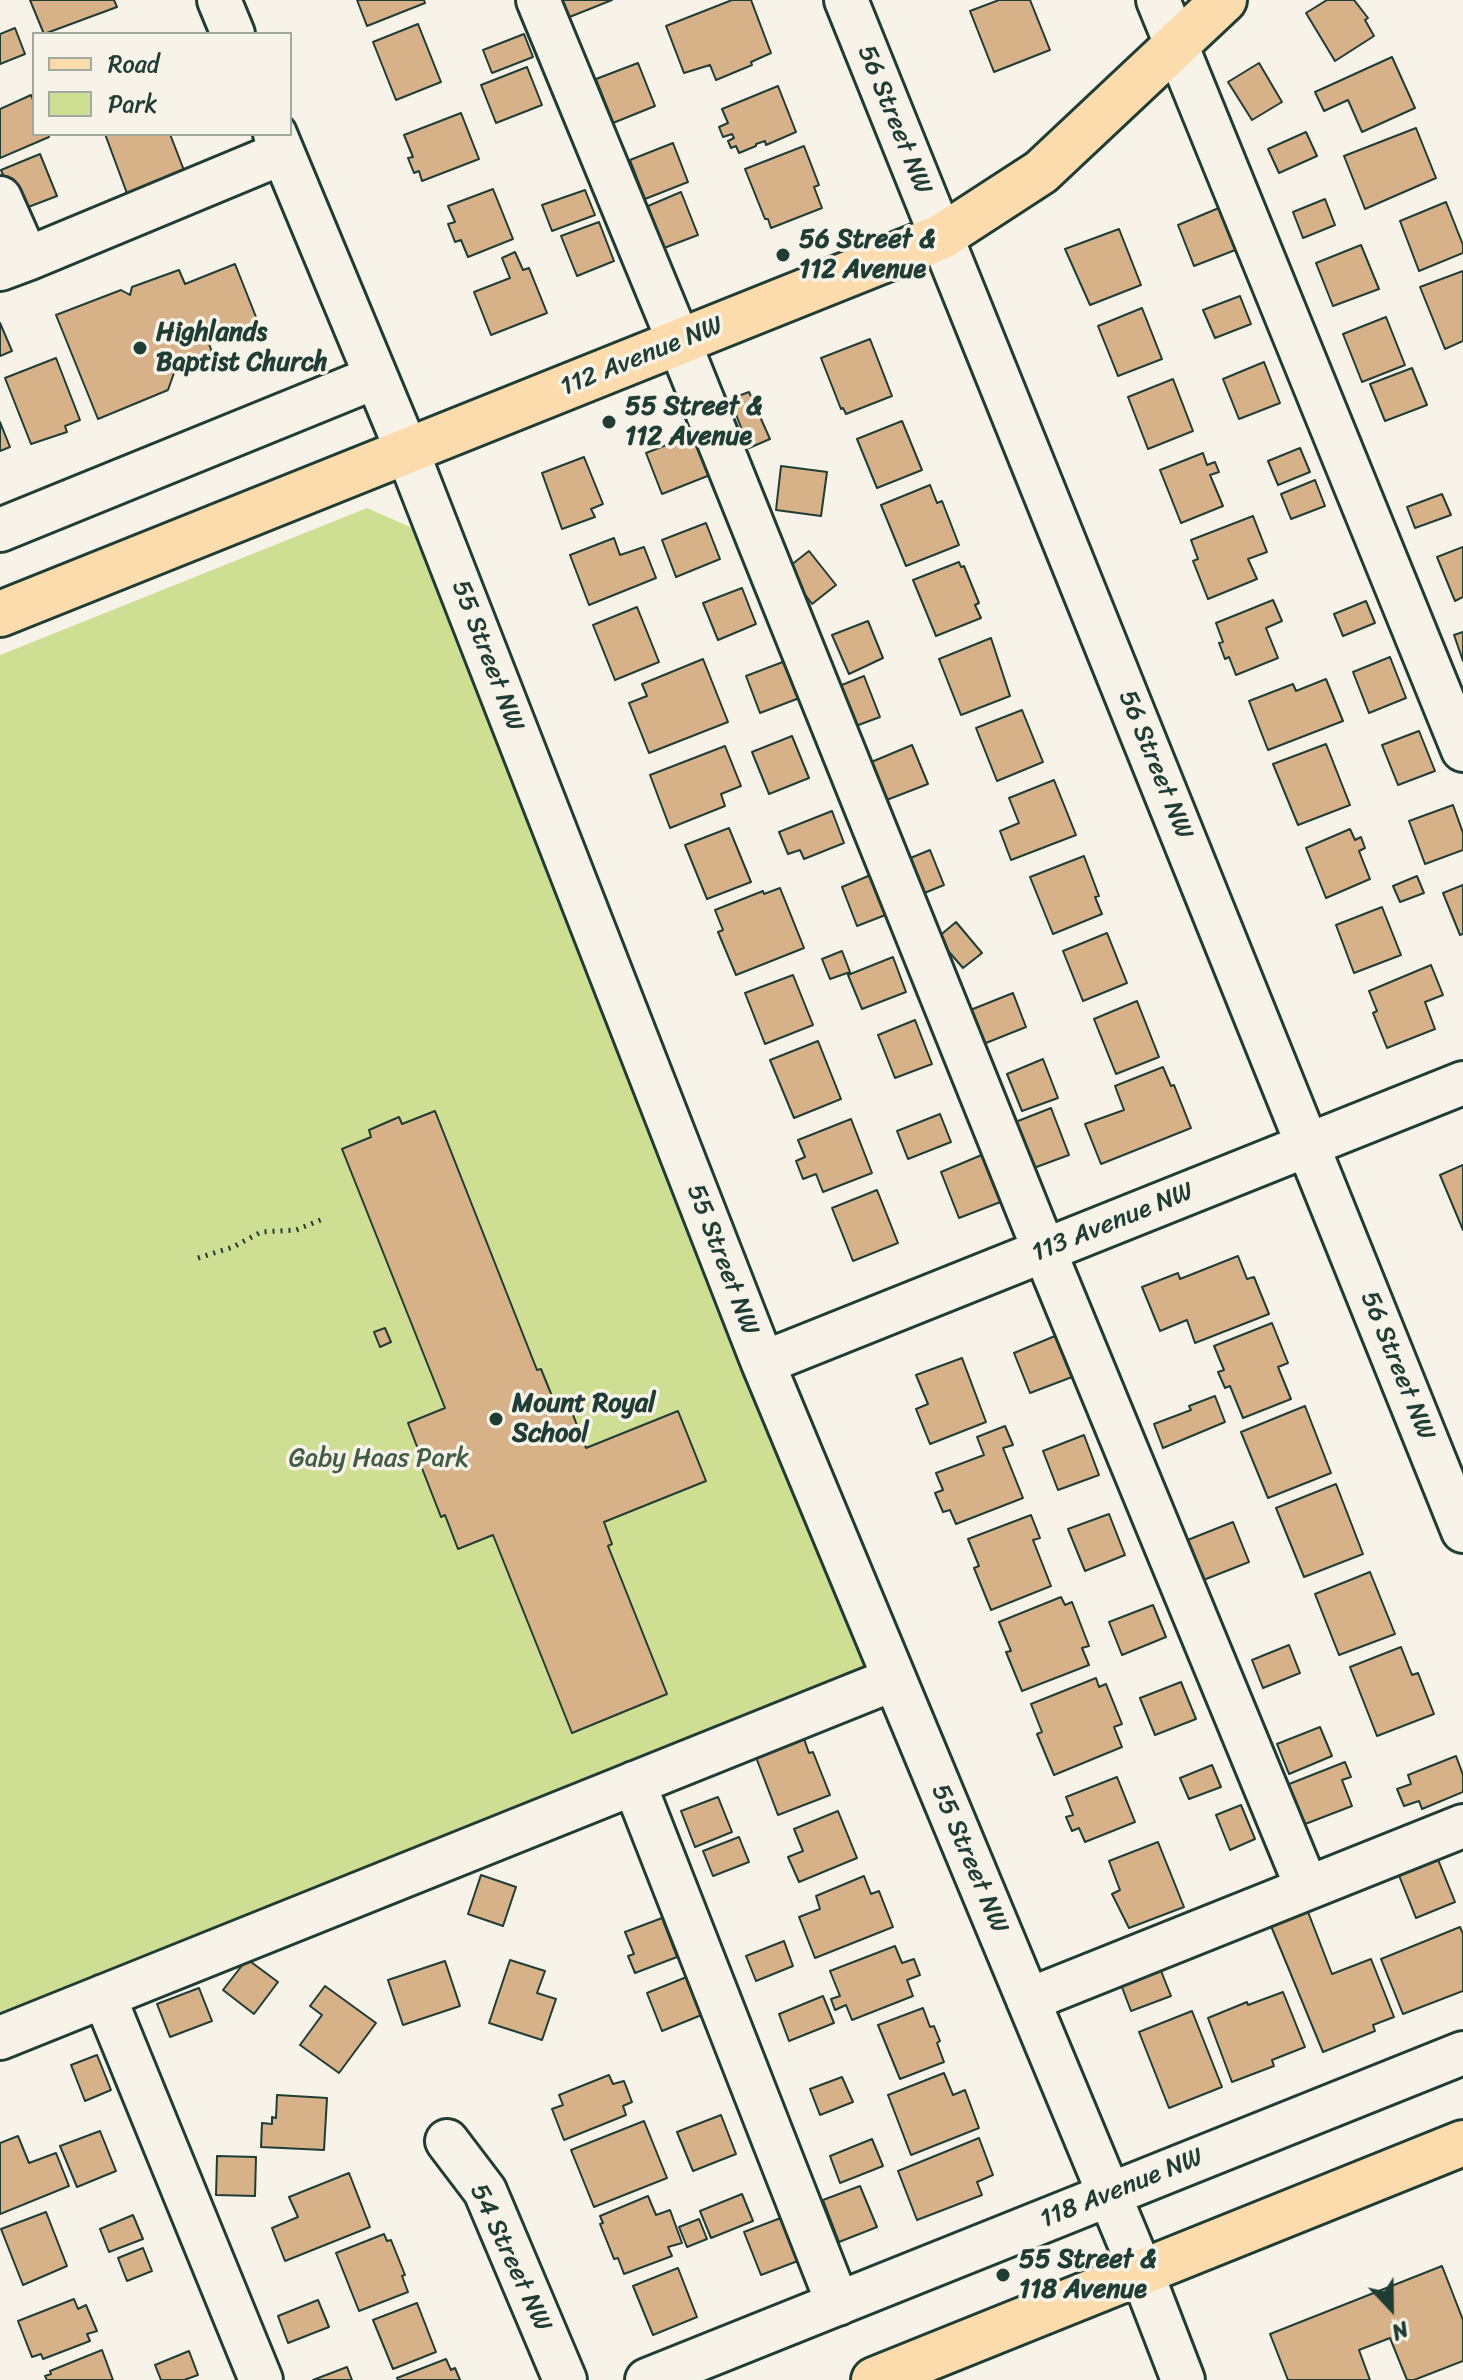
<!DOCTYPE html>
<html>
<head>
<meta charset="utf-8">
<style>
  body { margin:0 }
  #map { position:relative; width:1463px; height:2380px; overflow:hidden; background:#f7f3e8; font-family:Sriracha,sans-serif }
  canvas { display:block }
  .legend { position:absolute; left:32px; top:32px; width:260px; height:104px; box-sizing:border-box; background:#f7f3e8; border:2px solid #a1aaa0; margin:0; padding:10px 14px; list-style:none; font-size:24px; color:#1f3d34 }
  .legend li { display:flex; align-items:center; gap:16px; height:40px }
  .legend b { width:40px; border:2px solid #a1aaa0 }
  .north { position:absolute; left:1351px; top:2268px; width:80px; height:80px; -webkit-text-stroke:6px #f7f3e8; paint-order:stroke; rotate:158deg; font-size:22px; font-weight:700; line-height:32px; text-align:center; color:#1f3d34 }
  .north::after { content:''; display:block; margin:auto; width:28px; height:36px; background:#1f3d34; clip-path:polygon(50% 0,100% 100%,50% 72%,0 100%) }
</style>
</head>
<body>
<div id="map">
<canvas width="1463" height="2380"></canvas>
<ul class="legend">
<li><b style="height:10px;background:#fcdcac"></b>Road</li>
<li><b style="height:22px;background:#cedf93"></b>Park</li>
</ul>
<div class="north">N</div>
</div>
<script>
const ctx = document.querySelector('canvas').getContext('2d');
ctx.lineJoin = 'round';
function paint(path, color) { ctx.fillStyle = color; ctx.fill(path, 'evenodd'); }
const poly = rows => new Path2D(rows.map(r => 'M' + r).join(''));
function stroke(path, color, width, dash) { ctx.strokeStyle = color; ctx.lineWidth = width; ctx.lineCap = dash ? 'butt' : 'round'; ctx.setLineDash(dash || []); ctx.stroke(path); }
function write(font, color, halo, rows, align = 'center') {
  ctx.font = font + ' Sriracha,sans-serif'; ctx.lineWidth = 7; ctx.setLineDash([]); ctx.textBaseline = 'middle'; ctx.strokeStyle = halo; ctx.fillStyle = color; for (const [text, x, y, turn = 0] of rows) {
    ctx.save(); ctx.translate(x, y); ctx.rotate((+turn || 0) * Math.PI / 180); ctx.textAlign = isNaN(turn) ? turn : align; if (halo) ctx.strokeText(text, 0, 0); ctx.fillText(text, 0, 0); ctx.restore();
  }
}
paint(poly([
  [367,508,417,530,872,1669,0,2022,0,655]
]), '#cedf93');
const building = poly([
  [30,0,114,0,117,7,44,34,30,0],
  [357,0,424,0,425,3,367,26,357,0],
  [560,0,612,0,567,18,560,0],
  [732,0,751,0,771,53,751,62,752,65,716,80,710,65,684,73,666,26,732,0],
  [999,0,1030,0,1050,50,994,72,970,11,999,0],
  [1327,0,1354,0,1368,18,1365,20,1374,36,1335,61,1306,13,1327,0],
  [418,24,441,82,396,100,373,42,418,24],
  [15,28,25,54,0,64,0,34,15,28],
  [524,34,533,57,492,73,483,50,524,34],
  [1392,57,1415,108,1362,132,1348,100,1324,111,1315,92,1392,57],
  [638,63,655,106,613,123,596,79,638,63],
  [1259,63,1282,102,1252,120,1228,82,1259,63],
  [527,67,542,105,496,123,481,85,527,67],
  [778,86,796,132,766,145,765,141,756,144,756,146,739,153,736,146,731,148,728,141,734,138,732,134,723,137,719,127,728,123,722,109,778,86],
  [31,95,34,102,34,134,48,134,49,137,0,158,0,109,31,95],
  [461,113,479,159,422,181,419,171,414,173,408,158,413,157,404,135,461,113],
  [1416,128,1436,178,1365,209,1344,156,1416,128],
  [1306,132,1317,156,1279,173,1268,149,1306,132],
  [105,134,170,134,185,173,128,196,105,134],
  [673,143,688,182,645,199,630,160,673,143],
  [804,146,819,185,814,187,822,208,771,228,768,219,765,219,745,169,804,146],
  [40,154,57,196,18,211,1,170,40,154],
  [493,189,513,239,468,257,461,240,455,242,448,224,455,222,448,206,493,189],
  [585,190,595,215,552,231,542,205,585,190],
  [681,192,698,235,664,248,648,206,681,192],
  [1325,199,1335,225,1303,238,1293,212,1325,199],
  [1446,202,1463,245,1463,253,1419,271,1400,221,1446,202],
  [1226,205,1243,247,1194,266,1178,225,1226,205],
  [599,222,614,261,577,276,561,236,599,222],
  [1119,229,1141,285,1090,305,1065,249,1119,229],
  [1361,245,1379,289,1333,306,1316,263,1361,245],
  [515,252,523,270,529,268,547,313,491,335,474,292,510,278,502,258,515,252],
  [235,264,258,322,208,341,213,355,175,370,168,390,98,419,56,315,121,290,130,295,132,287,179,270,185,284,235,264],
  [1463,271,1463,341,1445,349,1420,287,1463,271],
  [1240,296,1251,324,1215,338,1203,310,1240,296],
  [1142,308,1162,359,1118,376,1098,326,1142,308],
  [1386,317,1405,365,1362,382,1343,334,1386,317],
  [0,323,12,351,0,356,0,323],
  [870,339,892,396,846,414,843,408,841,409,821,358,870,339],
  [56,358,80,420,65,426,67,432,31,444,5,378,56,358],
  [1264,362,1280,403,1239,419,1223,379,1264,362],
  [1412,368,1427,405,1385,421,1370,384,1412,368],
  [1173,379,1193,431,1148,449,1128,397,1173,379],
  [749,392,770,439,749,448,730,399,749,392],
  [902,421,922,470,877,488,857,439,902,421],
  [0,422,10,447,0,451,0,422],
  [694,434,710,475,662,494,646,453,694,434],
  [1300,448,1310,472,1278,485,1268,461,1300,448],
  [1203,453,1207,465,1215,462,1219,472,1210,475,1223,506,1181,523,1160,470,1203,453],
  [584,457,603,504,591,509,595,517,562,529,542,473,584,457],
  [781,466,827,472,821,516,776,510,781,466],
  [1315,480,1325,506,1291,519,1281,494,1315,480],
  [930,485,937,503,942,501,959,545,906,566,881,505,930,485],
  [1442,494,1451,515,1415,528,1407,507,1442,494],
  [1253,516,1267,552,1248,559,1257,579,1208,599,1193,561,1198,559,1191,540,1253,516],
  [706,523,720,559,676,577,662,540,706,523],
  [614,538,620,555,644,547,656,578,589,605,570,555,614,538],
  [1463,547,1463,597,1455,601,1437,557,1463,547],
  [809,551,836,585,812,604,786,569,809,551],
  [959,562,961,567,964,566,979,603,975,605,981,618,936,636,913,580,959,562],
  [742,588,756,624,718,640,703,603,742,588],
  [1273,600,1282,621,1266,628,1278,658,1236,675,1229,657,1225,659,1219,643,1223,642,1216,623,1273,600],
  [1366,601,1375,623,1343,636,1334,614,1366,601],
  [637,607,659,662,615,680,593,625,637,607],
  [868,621,883,658,849,674,832,635,868,621],
  [1463,632,1463,661,1454,635,1463,632],
  [991,638,1010,696,961,715,939,659,991,638],
  [1390,657,1406,698,1369,713,1353,672,1390,657],
  [703,659,728,722,649,753,629,703,647,696,642,684,703,659],
  [788,660,802,697,760,713,746,676,788,660],
  [864,676,880,717,853,727,837,687,864,676],
  [1326,679,1343,721,1268,750,1249,701,1293,684,1296,691,1326,679],
  [1022,710,1043,762,997,781,976,728,1022,710],
  [1419,731,1435,771,1398,785,1382,745,1419,731],
  [792,736,809,778,769,794,752,752,792,736],
  [1326,744,1350,805,1298,825,1273,764,1326,744],
  [912,745,928,784,884,801,869,763,912,745],
  [725,746,741,786,721,794,725,806,670,828,650,775,725,746],
  [1054,780,1076,835,1011,860,1000,831,1019,823,1009,798,1054,780],
  [1453,805,1463,833,1463,850,1425,864,1409,821,1453,805],
  [832,811,844,843,804,859,800,850,788,854,779,832,832,811],
  [729,828,751,882,707,899,685,845,729,828],
  [1350,829,1355,840,1361,837,1365,848,1359,851,1370,879,1326,898,1306,848,1350,829],
  [930,850,944,885,922,894,908,859,930,850],
  [1084,856,1099,896,1095,897,1102,914,1053,934,1030,877,1084,856],
  [873,874,888,914,857,926,842,887,873,874],
  [1417,876,1424,893,1400,902,1393,886,1417,876],
  [1463,885,1463,934,1460,935,1443,893,1463,885],
  [780,888,804,948,736,975,718,932,723,930,715,910,763,891,764,894,780,888],
  [1382,907,1401,955,1354,973,1336,925,1382,907],
  [956,922,982,953,963,968,937,938,956,922],
  [1107,933,1127,983,1083,1001,1063,951,1107,933],
  [842,951,850,972,830,979,822,959,842,951],
  [893,957,906,992,862,1009,848,975,893,957],
  [1431,965,1443,995,1425,1002,1435,1029,1387,1048,1373,1013,1377,1011,1369,991,1431,965],
  [793,975,813,1025,765,1044,745,993,793,975],
  [1013,993,1026,1027,981,1045,968,1011,1013,993],
  [1137,1001,1159,1057,1116,1074,1094,1019,1137,1001],
  [915,1020,932,1064,895,1078,878,1035,915,1020],
  [818,1041,841,1099,794,1118,770,1060,818,1041],
  [1043,1059,1058,1098,1022,1111,1007,1074,1043,1059],
  [1163,1067,1171,1086,1174,1085,1191,1128,1101,1164,1085,1124,1124,1110,1115,1086,1163,1067],
  [1051,1108,1069,1155,1031,1169,1013,1123,1051,1108],
  [435,1111,537,1370,541,1369,558,1411,566,1410,573,1415,586,1448,678,1411,706,1481,604,1522,612,1544,608,1546,667,1694,572,1733,493,1535,458,1549,445,1515,441,1517,418,1458,421,1457,408,1423,445,1408,342,1149,371,1137,369,1130,399,1117,402,1124,435,1111],
  [940,1114,951,1142,908,1159,897,1131,940,1114],
  [851,1119,872,1173,823,1192,816,1174,803,1179,796,1161,805,1157,798,1140,851,1119],
  [984,1154,1003,1201,959,1218,941,1172,984,1154],
  [1463,1165,1463,1230,1440,1175,1463,1165],
  [877,1190,898,1243,853,1261,832,1208,877,1190],
  [1238,1256,1247,1279,1254,1277,1269,1314,1195,1343,1187,1320,1160,1331,1142,1287,1178,1273,1180,1279,1238,1256],
  [1272,1323,1288,1363,1278,1367,1291,1399,1243,1418,1230,1386,1225,1388,1218,1372,1224,1370,1214,1346,1272,1323],
  [385,1328,391,1342,380,1347,374,1332,385,1328],
  [1055,1336,1072,1377,1030,1393,1014,1353,1055,1336],
  [962,1358,986,1422,930,1444,916,1409,928,1404,916,1375,962,1358],
  [1215,1396,1225,1422,1163,1448,1154,1424,1191,1410,1189,1406,1215,1396],
  [1305,1406,1331,1473,1268,1498,1241,1432,1305,1406],
  [1005,1426,1013,1445,1003,1448,1023,1498,956,1524,950,1510,943,1512,935,1493,943,1490,936,1473,984,1455,977,1437,1005,1426],
  [1084,1435,1099,1475,1058,1490,1043,1451,1084,1435],
  [1336,1484,1363,1554,1304,1577,1276,1508,1336,1484],
  [1109,1514,1125,1555,1085,1571,1068,1529,1109,1514],
  [1031,1515,1040,1538,1033,1540,1051,1586,991,1610,974,1568,979,1566,968,1539,1031,1515],
  [1233,1522,1249,1562,1201,1581,1185,1541,1233,1522],
  [1370,1572,1395,1634,1339,1655,1315,1594,1370,1572],
  [1061,1597,1065,1605,1072,1602,1089,1646,1082,1648,1089,1665,1022,1691,1006,1652,1011,1651,999,1622,1061,1597],
  [1153,1605,1166,1637,1122,1655,1109,1622,1153,1605],
  [1289,1645,1300,1673,1263,1688,1252,1660,1289,1645],
  [1401,1647,1412,1675,1418,1673,1434,1714,1377,1736,1350,1667,1401,1647],
  [1096,1678,1099,1687,1106,1684,1122,1724,1114,1727,1122,1747,1054,1775,1037,1734,1042,1732,1031,1704,1096,1678],
  [1181,1682,1196,1719,1155,1735,1140,1698,1181,1682],
  [1320,1727,1332,1756,1289,1774,1277,1744,1320,1727],
  [802,1733,809,1753,813,1752,830,1795,778,1815,754,1752,802,1733],
  [1456,1756,1463,1775,1463,1792,1422,1809,1419,1801,1404,1806,1397,1789,1411,1784,1408,1775,1456,1756],
  [1345,1762,1351,1777,1342,1780,1352,1806,1300,1826,1284,1786,1345,1762],
  [1212,1765,1221,1787,1189,1799,1180,1778,1212,1765],
  [1117,1777,1135,1822,1085,1842,1079,1828,1072,1831,1066,1817,1073,1815,1066,1797,1117,1777],
  [718,1797,732,1832,695,1847,681,1811,718,1797],
  [1241,1805,1255,1839,1230,1850,1216,1815,1241,1805],
  [838,1811,857,1858,799,1882,788,1857,803,1851,794,1829,838,1811],
  [739,1837,749,1862,713,1876,703,1851,739,1837],
  [1158,1842,1184,1907,1129,1928,1112,1894,1120,1890,1109,1861,1158,1842],
  [1437,1857,1455,1902,1416,1918,1398,1873,1437,1857],
  [481,1875,516,1887,503,1926,468,1914,481,1875],
  [864,1876,871,1894,879,1891,893,1927,815,1958,799,1917,820,1909,816,1896,864,1876],
  [1308,1912,1332,1974,1371,1959,1394,2017,1373,2025,1375,2031,1323,2052,1271,1926,1308,1912],
  [662,1918,677,1957,635,1973,628,1956,634,1954,625,1932,662,1918],
  [1460,1927,1463,1934,1463,1991,1403,2014,1381,1959,1460,1927],
  [784,1941,793,1966,756,1981,746,1956,784,1941],
  [895,1946,902,1963,914,1959,920,1975,907,1980,913,1996,852,2020,846,2005,835,2010,831,1999,840,1996,830,1971,895,1946],
  [247,1959,278,1982,254,2014,223,1990,247,1959],
  [510,1960,545,1971,537,1993,556,1999,542,2040,489,2023,510,1960],
  [445,1961,460,2006,403,2025,388,1980,445,1961],
  [1159,1966,1171,1996,1131,2011,1120,1982,1159,1966],
  [689,1976,704,2014,662,2031,647,1993,689,1976],
  [325,1986,376,2023,339,2073,300,2045,322,2015,310,2006,325,1986],
  [199,1988,212,2021,170,2037,157,2004,199,1988],
  [1283,1992,1305,2047,1272,2060,1274,2066,1232,2082,1208,2018,1247,2002,1248,2005,1283,1992],
  [823,1996,834,2023,789,2041,779,2014,823,1996],
  [923,2008,930,2027,934,2026,940,2041,937,2043,944,2062,900,2079,878,2025,923,2008],
  [1192,2011,1222,2087,1169,2108,1139,2032,1192,2011],
  [97,2055,111,2090,85,2101,71,2065,97,2055],
  [944,2073,953,2095,965,2090,979,2128,911,2155,888,2095,944,2073],
  [609,2075,613,2084,624,2081,632,2102,623,2106,626,2115,564,2140,552,2109,563,2105,559,2095,609,2075],
  [842,2077,853,2102,820,2115,810,2089,842,2077],
  [277,2095,327,2098,324,2150,261,2147,262,2123,272,2124,272,2117,276,2118,277,2095],
  [721,2115,736,2154,693,2171,677,2132,721,2115],
  [644,2121,667,2178,594,2207,571,2150,644,2121],
  [100,2131,116,2171,77,2187,60,2146,100,2131],
  [18,2136,29,2163,56,2153,69,2186,0,2214,0,2143,18,2136],
  [979,2138,993,2175,977,2182,982,2195,917,2220,898,2171,979,2138],
  [872,2139,883,2166,840,2183,830,2156,872,2139],
  [217,2156,256,2157,255,2196,216,2195,217,2156],
  [349,2173,370,2227,285,2261,272,2228,298,2217,289,2197,349,2173],
  [860,2186,877,2227,839,2242,823,2200,860,2186],
  [742,2194,753,2221,711,2238,700,2211,742,2194],
  [648,2196,656,2215,670,2210,682,2243,668,2247,672,2256,624,2274,618,2258,614,2259,600,2224,603,2223,600,2216,648,2196],
  [46,2212,67,2266,23,2285,1,2229,46,2212],
  [133,2215,143,2239,109,2252,100,2229,133,2215],
  [786,2216,803,2259,761,2275,744,2232,786,2216],
  [699,2219,707,2239,687,2247,679,2227,699,2219],
  [384,2234,387,2241,391,2240,405,2275,402,2276,408,2292,359,2311,336,2253,384,2234],
  [143,2248,152,2271,127,2281,118,2258,143,2248],
  [1442,2266,1463,2320,1463,2361,1414,2380,1407,2380,1390,2338,1359,2350,1370,2380,1288,2380,1270,2334,1442,2266],
  [678,2268,697,2317,653,2335,633,2286,678,2268],
  [74,2299,78,2309,86,2305,97,2331,87,2334,90,2341,43,2359,41,2354,32,2357,18,2321,74,2299],
  [318,2300,329,2327,288,2343,278,2316,318,2300],
  [417,2303,436,2352,393,2369,373,2320,417,2303],
  [102,2350,113,2380,47,2380,45,2376,51,2374,50,2371,102,2350],
  [189,2351,198,2375,184,2380,161,2380,155,2365,189,2351],
  [446,2359,451,2370,455,2368,460,2380,398,2380,397,2378,446,2359],
  [347,2367,352,2380,313,2380,347,2367]
]);
paint(building, '#d7b289');
stroke(building, '#1f3d34', 2);
const minor = poly([
  [219,0,233,34],
  [538,0,679,342,1044,1250,1307,1888],
  [846,0,1463,1531],
  [1158,0,1463,750],
  [275,134,407,451,763,1363,1141,2271,1183,2380],
  [0,198,27,259,0,269],
  [27,259,282,153],
  [0,530,376,377],
  [763,1363,1463,1083],
  [634,1783,838,2304],
  [104,1996,261,2380],
  [1028,2000,1463,1826],
  [0,2038,894,1679],
  [447,2141,485,2191,565,2380],
  [647,2380,1463,2053]
]);
const major = poly([
  [0,614,941,237,1041,172,1224,0],
  [874,2380,1463,2143]
]);
stroke(minor, '#1f3d34', 48);
stroke(major, '#1f3d34', 50);
stroke(poly([
  [198,1258,233,1247,261,1232,296,1230,323,1219]
]), '#1f3d34', 5, [2, 6]);
stroke(minor, '#f7f3e8', 42);
stroke(major, '#fcdcac', 44);
for (const [x, y, r, color] of [
  [783,255,8,"#1f3d34"],
  [140,348,8,"#1f3d34"],
  [609,422,8,"#1f3d34"],
  [496,1419,8,"#1f3d34"],
  [1003,2275,8,"#1f3d34"]
]) { const dot = new Path2D(); dot.arc(x, y, r, 0, 2 * Math.PI); ctx.fillStyle = color; ctx.fill(dot); stroke(dot, '#f7f3e8', 3); }
write('26px', '#1f3d34', '#f7f3e8', [
  ["56 Street NW",894,120,68],
  ["112 Avenue NW",642,357,-22],
  ["55 Street NW",487,656,69],
  ["56 Street NW",1155,765,68],
  ["113 Avenue NW",1113,1223,-22],
  ["55 Street NW",722,1260,69],
  ["56 Street NW",1397,1366,68],
  ["55 Street NW",969,1859,67],
  ["118 Avenue NW",1122,2189,-22],
  ["54 Street NW",510,2258,65]
]);
write('bold 26px', '#1f3d34', '#f7f3e8', [
  ["56 Street &",799,240],
  ["112 Avenue",799,270],
  ["Highlands",156,333],
  ["Baptist Church",156,363],
  ["55 Street &",625,407],
  ["112 Avenue",625,437],
  ["Mount Royal",512,1404],
  ["School",512,1434],
  ["55 Street &",1019,2260],
  ["118 Avenue",1019,2290]
], 'left');
write('26px', '#425d47', '#f7f3e8', [
  ["Gaby Haas Park",379,1459]
]);
</script>
</body>
</html>
